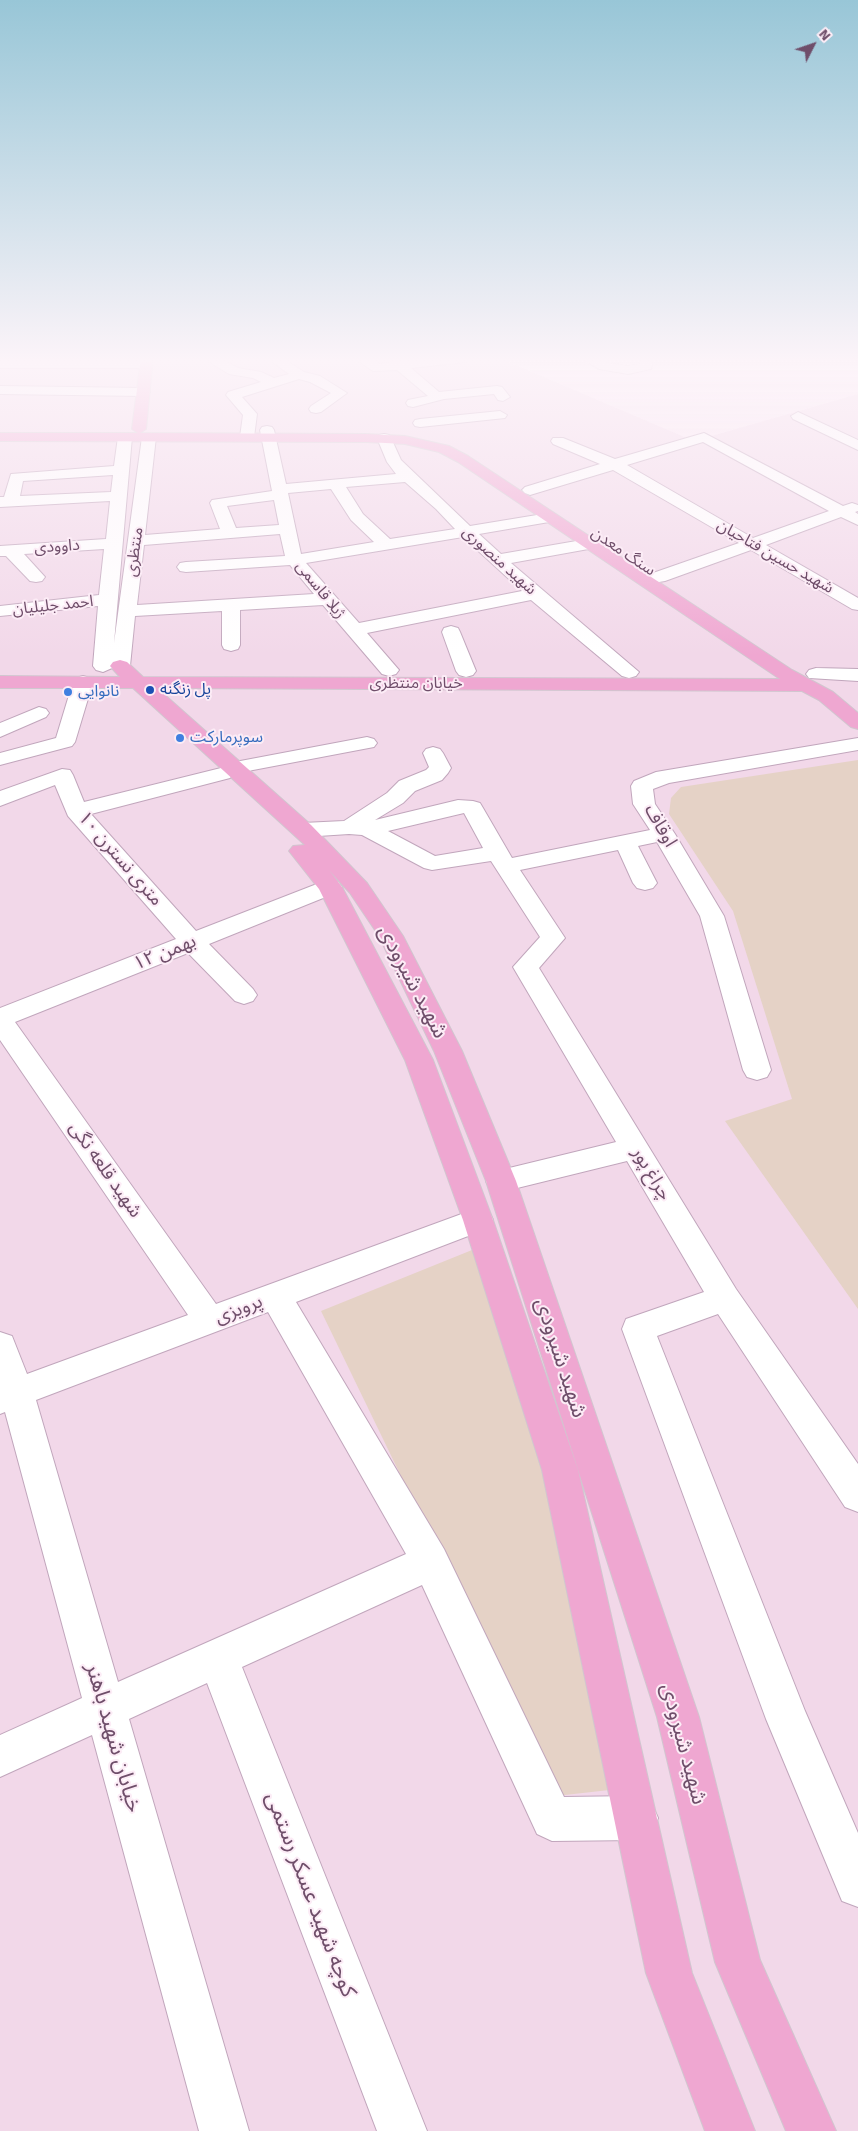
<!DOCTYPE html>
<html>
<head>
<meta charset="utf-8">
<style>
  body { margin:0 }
  #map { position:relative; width:858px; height:2131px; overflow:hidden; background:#f9e6f2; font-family:Signika,sans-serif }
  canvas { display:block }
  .north { position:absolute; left:788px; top:20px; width:50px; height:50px; -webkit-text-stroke:4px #fcecf6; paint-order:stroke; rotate:49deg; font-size:14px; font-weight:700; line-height:20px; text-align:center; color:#6f4e6a }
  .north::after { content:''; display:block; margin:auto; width:18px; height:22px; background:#6f4e6a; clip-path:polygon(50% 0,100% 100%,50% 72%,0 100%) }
</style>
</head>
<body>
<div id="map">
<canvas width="858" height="2131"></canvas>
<div class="north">N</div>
</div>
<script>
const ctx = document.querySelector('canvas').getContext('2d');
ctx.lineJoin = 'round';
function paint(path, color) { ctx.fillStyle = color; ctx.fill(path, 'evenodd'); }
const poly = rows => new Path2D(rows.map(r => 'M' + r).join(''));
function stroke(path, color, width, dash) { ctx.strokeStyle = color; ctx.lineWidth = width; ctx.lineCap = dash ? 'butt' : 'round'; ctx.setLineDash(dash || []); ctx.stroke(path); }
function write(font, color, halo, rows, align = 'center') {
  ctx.font = font + ' Signika,"Noto Sans Arabic",sans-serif'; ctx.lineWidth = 4; ctx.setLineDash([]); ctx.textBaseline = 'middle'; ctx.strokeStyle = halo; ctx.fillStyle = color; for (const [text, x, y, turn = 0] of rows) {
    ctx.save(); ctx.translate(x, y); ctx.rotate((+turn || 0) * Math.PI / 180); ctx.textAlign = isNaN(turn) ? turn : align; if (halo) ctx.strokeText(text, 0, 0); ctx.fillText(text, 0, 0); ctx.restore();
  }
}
paint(poly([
  [0,358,499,358,694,441,858,394,858,2131,0,2131]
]), '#f2d8e9');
paint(poly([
  [858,760,858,1309,725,1121,792,1099,733,911,669,814,671,798,681,787],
  [477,1248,523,1388,627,1788,556,1796,321,1311]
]), '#e5d2c6');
const minor = poly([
  [203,358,219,358,238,368,261,372,274,378,289,374,267,358,282,358,304,372,320,376,347,393,321,412,316,413,311,412,309,409,311,406,331,393,310,382,299,379,242,397,257,414,254,437,252,440,247,441,242,440,240,437,243,415,226,395,228,392,261,382,253,378,229,374,203,358],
  [354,358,369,358,380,364,389,363,386,358,399,358,403,361,431,358,471,358,465,362,411,368,439,392,497,386,502,387,510,397,503,401,498,400,494,394,444,399,413,407,408,406,406,403,408,400,428,396,397,370,373,371,354,358],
  [581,358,597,358,607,363,628,366,640,364,640,358,652,358,652,366,651,369,628,374,599,369,581,358],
  [0,360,146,360,152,364,146,368,0,368,0,360],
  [0,386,143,388,150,392,143,396,0,394,0,386],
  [500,411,507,415,505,418,420,427,415,426,413,423,415,420,420,419,500,411],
  [798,412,858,440,858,450,793,419,791,416,798,412],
  [267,426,272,427,274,430,286,484,396,474,387,462,377,438,379,435,384,434,389,435,391,438,401,460,470,526,549,513,555,515,557,518,555,521,479,534,501,554,588,539,594,540,596,544,594,548,511,563,639,672,636,676,629,678,622,676,531,600,367,633,399,670,396,674,389,676,382,674,323,605,240,610,240,645,238,649,231,651,224,649,222,645,222,611,135,616,130,666,127,670,120,672,112,668,103,672,96,670,93,666,98,606,0,616,0,606,99,595,104,549,24,554,45,577,42,581,36,582,30,581,6,556,0,556,0,546,106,539,110,501,0,507,0,497,4,497,11,474,114,466,118,437,120,434,125,433,130,434,132,437,114,643,142,437,144,434,154,434,156,437,145,535,220,529,210,503,212,500,272,491,260,430,262,427,267,426],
  [113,475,111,492,20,496,23,481,113,475],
  [405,482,436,509,455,529,390,539,363,514,346,487,405,482],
  [331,489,351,520,374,542,301,554,288,493,331,489],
  [274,500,279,525,236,528,227,506,274,500],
  [280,534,285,556,186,562,180,563,177,567,180,571,186,572,290,565,314,594,137,605,144,545,280,534],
  [463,537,522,591,359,623,306,563,463,537],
  [704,433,843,506,852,503,858,505,858,511,855,512,858,514,858,525,841,517,766,545,858,598,858,610,852,609,751,550,665,581,659,582,653,581,650,577,653,573,739,543,613,470,530,495,525,493,522,490,525,487,600,464,553,444,551,441,553,438,563,438,615,459,704,433],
  [703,442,829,511,753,538,627,465,703,442],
  [451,626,458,628,460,632,476,671,473,675,466,677,459,675,456,671,442,632,444,628,451,626],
  [816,668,858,669,858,681,809,678,806,674,809,670,816,668],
  [83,676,90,678,93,682,75,742,72,746,0,765,0,753,56,738,73,682,76,678,83,676],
  [39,707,46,709,49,713,46,717,0,737,0,723,39,707],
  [367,737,374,739,377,743,374,747,232,774,230,778,91,814,196,931,322,882,330,880,338,882,342,887,338,892,209,944,253,989,257,995,253,1001,244,1004,235,1001,188,953,15,1022,216,1304,467,1212,478,1208,489,1212,493,1220,489,1228,296,1302,444,1549,564,1797,636,1796,651,1803,658,1818,651,1833,636,1840,552,1841,537,1834,422,1585,242,1667,427,2131,377,2131,207,1683,129,1719,249,2131,199,2131,92,1735,0,1777,0,1735,82,1698,5,1412,0,1414,0,1332,12,1336,27,1374,188,1315,0,1040,0,1008,176,939,68,816,55,785,0,806,0,791,62,769,70,770,73,775,84,802,225,767,227,763,235,762,367,737],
  [268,1312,406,1554,118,1682,36,1400,268,1312],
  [858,738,858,750,669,783,653,789,655,804,675,834,724,916,771,1070,767,1077,757,1080,747,1077,743,1070,700,916,657,842,638,846,657,883,653,888,645,890,637,888,633,883,618,850,520,870,565,938,539,968,736,1289,858,1464,858,1512,845,1507,718,1314,657,1336,805,1711,858,1833,858,1907,842,1901,766,1719,622,1329,626,1319,704,1292,627,1161,501,1192,490,1189,486,1181,490,1173,501,1170,616,1142,513,967,540,937,491,861,432,870,424,868,362,835,349,834,303,837,295,835,292,830,295,825,303,823,344,821,387,793,399,781,426,770,429,767,423,753,426,749,433,747,440,749,443,753,451,768,448,773,442,780,415,791,403,803,375,820,458,800,473,801,480,803,483,808,512,858,650,830,633,804,631,786,634,781,656,772,858,738],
  [464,813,483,848,435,856,388,831,464,813]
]);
const major = poly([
  [141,358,153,358,146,429,140,433,366,434,405,436,449,446,468,456,792,670,833,692,858,713,858,729,851,727,819,700,802,691,157,688,311,825,367,883,403,936,462,1051,516,1181,699,1717,760,1960,836,2131,786,2131,715,1962,657,1717,486,1181,434,1051,379,936,350,893,329,870,342,887,433,1060,493,1220,578,1470,692,1973,755,2131,705,2131,646,1973,542,1470,463,1220,405,1060,319,889,289,851,293,846,305,845,133,688,0,688,0,676,120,677,110,666,113,662,120,660,127,662,143,677,780,679,458,462,439,452,405,444,366,442,0,441,0,433,138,433,132,429,141,358]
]);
stroke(minor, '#c1a6bc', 2);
stroke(major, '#d1c6cf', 2);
paint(minor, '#fff');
paint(major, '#efa7d1');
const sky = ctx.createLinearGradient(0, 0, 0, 656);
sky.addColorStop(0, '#98c6d7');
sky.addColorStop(0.55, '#fcf4f9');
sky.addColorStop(1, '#fcf4f900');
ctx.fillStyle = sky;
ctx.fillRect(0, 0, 858, 656);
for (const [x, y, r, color] of [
  [150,690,5,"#1a4fb4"],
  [68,692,5,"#3f7fe0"],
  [180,738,5,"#3f7fe0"]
]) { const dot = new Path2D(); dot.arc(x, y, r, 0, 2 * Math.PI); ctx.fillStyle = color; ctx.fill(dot); stroke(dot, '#fcecf6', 2); }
write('16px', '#6f4e6a', '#fcecf6', [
  ["داوودی",57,547,-4],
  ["منتظری",135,552,-82],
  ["سنگ معدن",623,552,34],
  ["شهید حسین فتاحیان",775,557,30],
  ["شهید منصوری",499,561,42],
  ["ژیلا قاسمی",320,590,51],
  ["احمد جلیلیان",53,606,-6],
  ["خیابان منتظری",416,684]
]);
write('16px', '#164399', '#fcecf6', [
  ["پل زنگنه",160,690]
], 'left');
write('16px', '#366cbe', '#fcecf6', [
  ["نانوایی",78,692],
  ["سوپرمارکت",190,738]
], 'left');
write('19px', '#6f4e6a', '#fcecf6', [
  ["اوقاف",660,826,60],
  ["۱۰ متری نسترن",120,859,49],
  ["۱۲ بهمن",165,953,-22],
  ["شهید قلعه نگی",105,1170,55],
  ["چراغ پور",651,1174,59],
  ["پرویزی",239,1310,-21]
]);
write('22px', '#6f4e6a', '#fcecf6', [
  ["شهید شیرودی",412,982,62],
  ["شهید شیرودی",560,1358,72],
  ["خیابان شهید باهنر",113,1738,74],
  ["شهید شیرودی",683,1744,75],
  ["کوچه شهید عسکر رستمی",310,1895,69]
]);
</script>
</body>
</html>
